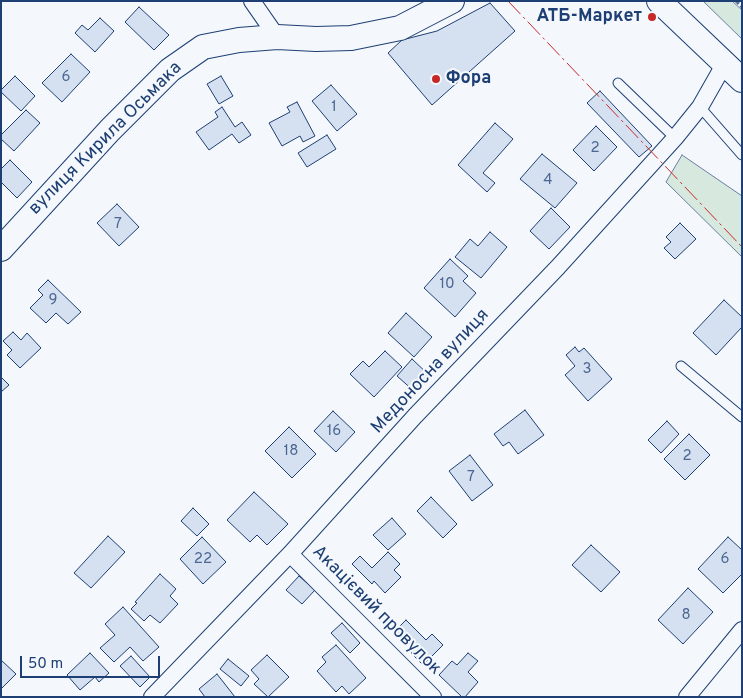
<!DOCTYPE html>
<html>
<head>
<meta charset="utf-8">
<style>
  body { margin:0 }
  #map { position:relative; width:743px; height:698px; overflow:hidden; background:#f4f7fb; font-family:Overpass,sans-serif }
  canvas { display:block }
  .frame { position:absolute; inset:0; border:2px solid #1d3f73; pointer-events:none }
  .scale { position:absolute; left:20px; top:656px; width:140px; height:22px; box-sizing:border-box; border:2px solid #1d3f73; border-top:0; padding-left:6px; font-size:15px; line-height:18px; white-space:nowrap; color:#1d3f73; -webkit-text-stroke:4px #f4f7fb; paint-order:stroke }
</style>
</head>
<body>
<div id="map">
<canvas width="743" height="698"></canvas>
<div class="frame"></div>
<div class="scale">50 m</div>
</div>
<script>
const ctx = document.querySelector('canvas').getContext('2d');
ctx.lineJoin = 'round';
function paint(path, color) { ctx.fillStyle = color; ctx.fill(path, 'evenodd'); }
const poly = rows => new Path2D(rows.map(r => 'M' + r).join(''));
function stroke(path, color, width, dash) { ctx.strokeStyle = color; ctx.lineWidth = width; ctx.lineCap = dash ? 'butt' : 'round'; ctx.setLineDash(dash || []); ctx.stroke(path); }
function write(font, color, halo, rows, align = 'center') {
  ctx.font = font + ' Overpass,sans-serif'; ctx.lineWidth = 4; ctx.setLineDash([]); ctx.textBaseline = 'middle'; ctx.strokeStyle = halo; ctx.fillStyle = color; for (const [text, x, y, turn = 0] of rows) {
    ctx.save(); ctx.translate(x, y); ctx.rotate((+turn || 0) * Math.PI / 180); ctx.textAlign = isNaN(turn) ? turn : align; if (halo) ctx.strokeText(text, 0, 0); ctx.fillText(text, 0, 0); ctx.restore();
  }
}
const green = poly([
  [703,1,732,1,742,10,742,39,703,1],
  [682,155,742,196,742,257,666,182,682,155]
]);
paint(green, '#d7e8df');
stroke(green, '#687fa3', 1);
const building = poly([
  [490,3,515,31,432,105,388,53,402,40,437,31,490,3],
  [139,7,169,35,154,50,125,22,139,7],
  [100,18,114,31,95,52,75,33,82,25,88,30,100,18],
  [71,54,90,72,62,102,42,83,71,54],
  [15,76,35,96,21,111,1,92,1,90,15,76],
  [221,76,233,96,219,104,207,84,221,76],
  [331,85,357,114,337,131,312,101,331,85],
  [600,91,652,146,639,157,587,103,600,91],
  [297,102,315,136,303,142,300,136,282,146,269,123,290,112,287,107,297,102],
  [222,107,235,127,242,122,251,135,239,143,232,134,209,150,196,132,218,117,215,112,222,107],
  [26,110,40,123,14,151,1,139,1,135,26,110],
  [495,123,513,139,483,173,495,183,487,192,458,165,495,123],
  [596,126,617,147,594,171,573,150,596,126],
  [327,135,336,149,307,167,298,153,327,135],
  [542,154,577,183,555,208,520,179,542,154],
  [10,160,32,182,17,198,1,182,1,169,10,160],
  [117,204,139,227,119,246,97,223,117,204],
  [551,208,570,227,549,249,530,231,551,208],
  [680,223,696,239,675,259,664,248,671,242,666,237,680,223],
  [490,232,507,247,481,278,455,257,470,239,478,246,490,232],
  [450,259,468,276,463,281,476,293,455,317,424,288,450,259],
  [48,280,81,312,68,324,56,313,46,323,30,308,43,295,38,290,48,280],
  [724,300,742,317,742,327,716,355,693,333,724,300],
  [406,313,432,337,414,357,388,333,406,313],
  [13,332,21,340,27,333,41,348,20,368,7,355,12,350,3,341,13,332],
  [575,347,579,352,584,348,612,379,588,401,565,375,575,366,566,355,575,347],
  [385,351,402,367,374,397,350,374,363,361,369,367,385,351],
  [412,359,430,376,415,392,397,376,412,359],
  [1,377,9,385,1,392,1,377],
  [525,410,544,435,518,454,509,442,503,446,494,434,525,410],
  [333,411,355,432,336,452,314,431,333,411],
  [667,421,679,434,661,453,648,440,667,421],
  [289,427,316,454,292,478,265,451,289,427],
  [689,434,710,455,685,480,664,459,689,434],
  [470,455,493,485,472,501,449,471,470,455],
  [254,492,288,524,267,545,257,535,250,542,227,520,254,492],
  [431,497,457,524,443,538,417,511,431,497],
  [193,508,209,524,197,536,181,521,193,508],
  [392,518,406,534,388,550,373,535,392,518],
  [108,536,125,552,91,588,74,573,108,536],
  [202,537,226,562,203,584,180,559,202,537],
  [728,537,742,550,742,574,723,593,698,569,728,537],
  [591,545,620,572,601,592,572,565,591,545],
  [388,552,400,564,394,570,401,577,385,593,374,581,372,584,352,564,360,556,372,568,388,552],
  [160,574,176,589,170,596,178,604,160,623,150,615,144,621,131,609,137,603,135,602,160,574],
  [299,576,315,590,302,604,286,590,299,576],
  [688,588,713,612,683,644,658,620,688,588],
  [123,607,159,647,143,661,130,647,114,662,100,648,115,635,105,624,123,607],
  [406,620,426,640,432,634,443,645,423,665,411,653,414,650,395,631,406,620],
  [342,623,360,643,350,653,331,633,342,623],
  [336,645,366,678,349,694,342,686,336,692,317,671,326,662,322,657,336,645],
  [90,653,109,673,99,682,95,677,80,690,67,675,90,653],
  [468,653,478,661,468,672,478,682,465,697,462,697,439,675,452,661,457,665,468,653],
  [267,655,289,677,268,697,254,684,259,679,251,670,267,655],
  [131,656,150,677,140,687,120,666,131,656],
  [228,659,249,676,241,686,220,669,228,659],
  [1,660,16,674,1,689,1,660],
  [217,674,235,697,205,697,199,689,217,674]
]);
paint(building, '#d5e0f0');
stroke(building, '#1d3f73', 1);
const lane = poly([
  [618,83,675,138],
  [700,107,742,155],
  [681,366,742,417]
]);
const street = poly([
  [252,1,277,37],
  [290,554,433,697],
  [152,697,290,554,415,416,558,267,675,138,700,107,725,63],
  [687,697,742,630]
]);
const secondary = poly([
  [659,1,742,80],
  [1,249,110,130,170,70,203,47,239,40,277,37,316,39,351,38,400,28,452,1]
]);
stroke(lane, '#1d3f73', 11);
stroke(street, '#1d3f73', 18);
stroke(secondary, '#1d3f73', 26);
stroke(poly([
  [736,1,742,7]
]), '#5e769c', 3, [4, 2.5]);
stroke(lane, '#f4f7fb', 9);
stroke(street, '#f4f7fb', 16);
stroke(secondary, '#f4f7fb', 24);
stroke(poly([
  [508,1,742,247]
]), '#c62828', 1, [18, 4, 2.5, 4]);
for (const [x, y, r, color] of [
  [652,17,5,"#c62828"],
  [436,79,5,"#c62828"]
]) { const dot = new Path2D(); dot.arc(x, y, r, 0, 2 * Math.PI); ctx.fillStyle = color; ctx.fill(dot); stroke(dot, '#f4f7fb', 2); }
write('15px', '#4b6792', null, [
  ["6",66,78],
  ["1",334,108],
  ["2",595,149],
  ["4",548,181],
  ["7",118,225],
  ["10",447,285],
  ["9",53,301],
  ["3",587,370],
  ["16",334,432],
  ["18",291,452],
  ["2",687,457],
  ["7",471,478],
  ["22",203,560],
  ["6",725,560],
  ["8",686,616]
]);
write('bold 18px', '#1d3f73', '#f4f7fb', [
  ["АТБ-Маркет",642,17],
  ["Фора",446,79,"left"]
], 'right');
write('18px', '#1d3f73', '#f4f7fb', [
  ["вулиця Кирила Осьмака",106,139,-45],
  ["Медоносна вулиця",431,372,-47],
  ["Акацієвий провулок",376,611,45]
]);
</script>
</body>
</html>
